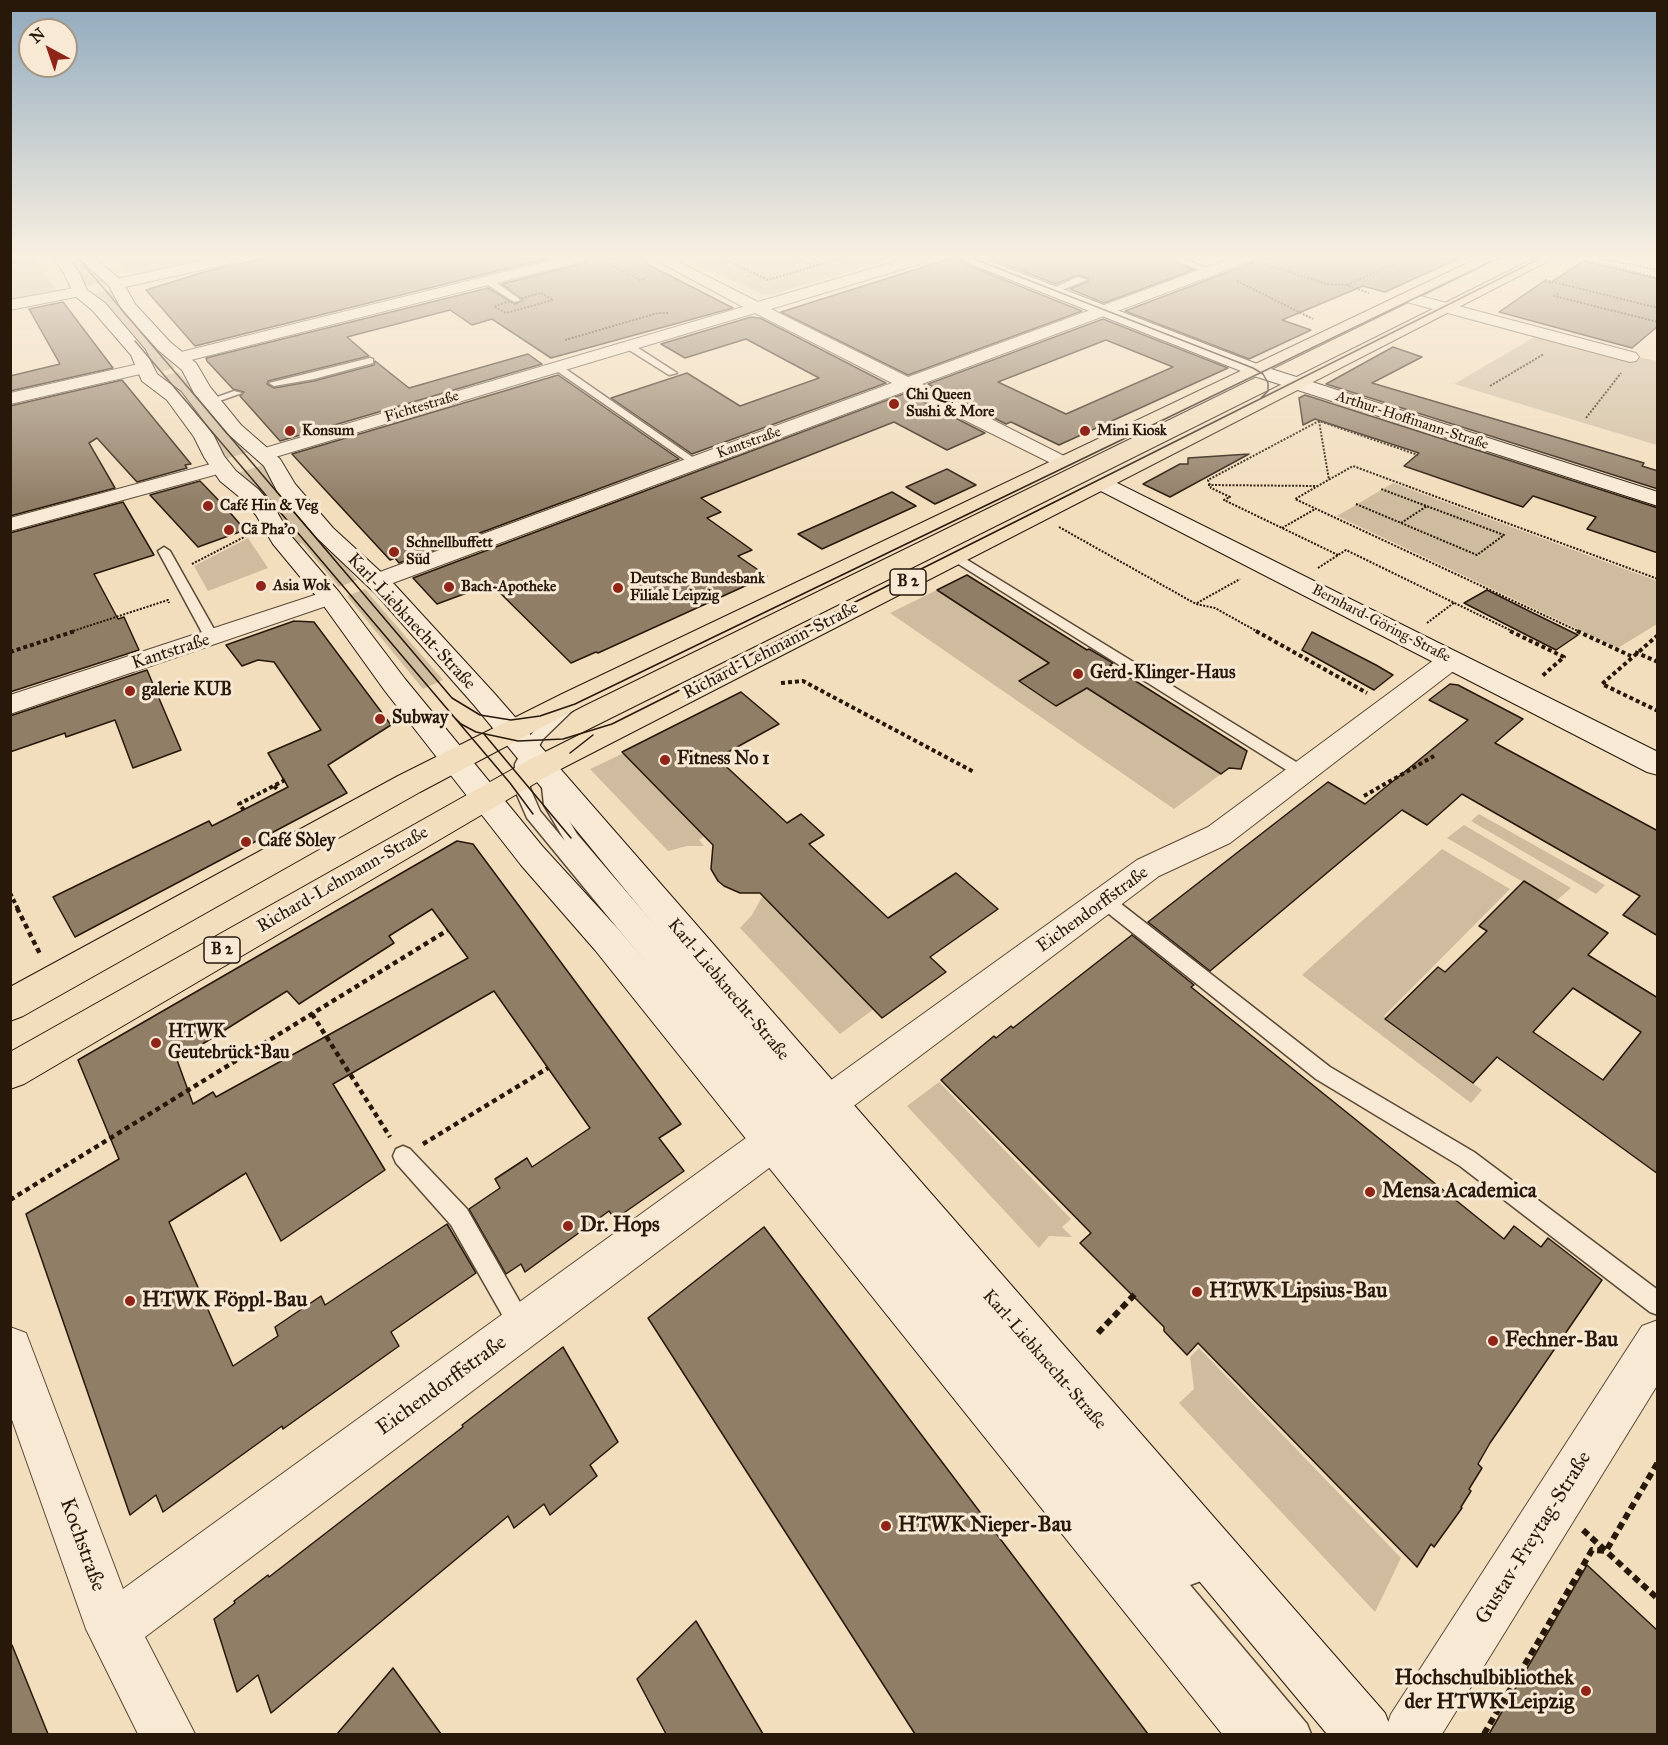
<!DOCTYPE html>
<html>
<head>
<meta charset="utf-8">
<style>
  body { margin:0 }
  #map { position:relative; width:1668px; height:1745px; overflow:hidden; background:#f2ddbd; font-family:"IM FELL Great Primer",serif }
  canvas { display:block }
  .frame { position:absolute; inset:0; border:12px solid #27180a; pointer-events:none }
  .north { position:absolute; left:18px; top:18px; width:60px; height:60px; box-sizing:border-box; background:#f7e9d4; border:2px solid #a49583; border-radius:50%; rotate:320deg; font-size:16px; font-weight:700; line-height:24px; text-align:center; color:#27180a }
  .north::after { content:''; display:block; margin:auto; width:21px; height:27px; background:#8f2418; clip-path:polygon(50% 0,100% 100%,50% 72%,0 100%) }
</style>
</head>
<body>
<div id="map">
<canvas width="1668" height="1745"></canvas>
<div class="frame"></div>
<div class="north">N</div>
</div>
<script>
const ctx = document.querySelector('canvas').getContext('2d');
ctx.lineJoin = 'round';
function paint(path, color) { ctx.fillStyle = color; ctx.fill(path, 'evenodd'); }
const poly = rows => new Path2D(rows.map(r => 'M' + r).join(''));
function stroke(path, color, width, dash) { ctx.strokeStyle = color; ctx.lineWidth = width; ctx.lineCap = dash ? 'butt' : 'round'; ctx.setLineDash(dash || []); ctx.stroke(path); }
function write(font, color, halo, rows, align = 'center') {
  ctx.font = font + ' "IM FELL Great Primer",serif'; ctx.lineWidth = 6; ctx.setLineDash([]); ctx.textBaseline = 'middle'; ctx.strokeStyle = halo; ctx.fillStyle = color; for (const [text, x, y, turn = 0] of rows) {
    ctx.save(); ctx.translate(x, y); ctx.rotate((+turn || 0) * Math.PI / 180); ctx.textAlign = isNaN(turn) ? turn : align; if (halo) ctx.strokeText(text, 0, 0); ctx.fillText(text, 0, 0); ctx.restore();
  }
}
paint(poly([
  [11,258,32,258,57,290,11,300],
  [65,258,81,258,91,270,109,281,81,287],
  [115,258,208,258,133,274],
  [685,258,892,258,774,294,761,294],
  [115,289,155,343,175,368,159,372,103,306,88,295],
  [1538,335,1657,361,1657,445,1454,384],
  [178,372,195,392,256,450,222,460,215,441,162,376],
  [267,464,337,556,357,580,339,587,302,543,296,545,292,538,296,536,294,533,289,534,234,474],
  [1393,483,1657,581,1657,624,1618,648,1337,516],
  [248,538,268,568,208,591,194,566],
  [365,589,375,601,443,680,423,689,347,596],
  [937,590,1221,774,1174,809,890,613],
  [624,753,705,836,699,840,704,846,687,846,668,851,590,769],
  [1479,814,1605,885,1596,894,1471,821],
  [1464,825,1571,888,1556,901,1447,838],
  [1442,849,1510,889,1384,1016,1482,1090,1471,1103,1302,975],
  [763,895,874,1009,840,1034,740,928,752,915],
  [939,1082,1071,1219,1062,1227,1072,1237,1049,1236,1039,1248,907,1106],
  [1199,1348,1401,1558,1375,1612,1179,1403,1194,1389,1190,1357]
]), '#cfbc9f');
const building = poly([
  [265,258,550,258,195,346,146,290,204,272,265,258],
  [588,258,647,258,647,264,733,308,551,358,492,319,472,325,450,310,347,337,369,356,268,381,267,384,274,388,314,381,374,365,375,361,409,388,528,354,542,364,280,441,240,396,244,392,233,389,207,361,206,358,488,288,515,304,523,300,502,284,585,263,588,258],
  [952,258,959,258,962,263,1082,311,908,375,781,312,952,258],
  [989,258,1167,258,1193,270,1104,303,1070,289,1088,282,1088,278,1077,275,1056,284,989,258],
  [1255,258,1460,258,1385,292,1363,286,1282,320,1311,330,1249,359,1125,311,1252,263,1255,258],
  [1583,261,1658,279,1658,326,1632,348,1499,312,1544,281,1550,283,1583,261],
  [63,302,113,368,10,391,10,376,60,364,29,309,63,302],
  [751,317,760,318,886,383,692,454,611,398,687,373,740,406,819,378,746,339,685,358,661,344,751,317],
  [1103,319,1228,368,1059,445,1011,422,1006,424,928,384,1103,319],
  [1106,340,1173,367,1066,414,998,382,1106,340],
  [1393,347,1422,357,1372,383,1644,463,1642,466,1658,471,1658,489,1326,384,1393,347],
  [558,375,679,459,399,563,395,558,390,560,292,454,558,375],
  [122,380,191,464,185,465,187,468,137,482,97,438,89,443,115,488,10,516,10,406,122,380],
  [906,393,985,433,947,450,894,422,701,498,721,512,707,518,752,550,738,556,767,576,598,653,596,652,571,663,491,584,437,604,413,578,906,393],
  [1305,395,1658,508,1658,553,1587,529,1596,517,1533,496,1523,507,1404,466,1419,453,1315,419,1303,425,1299,398,1305,395],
  [1249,454,1170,497,1143,484,1180,464,1188,464,1188,458,1249,454],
  [947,469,976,485,935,504,906,487,947,469],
  [200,481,227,509,245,530,198,547,150,495,200,481],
  [892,492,916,506,822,549,798,534,892,492],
  [123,502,154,555,94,574,118,619,124,617,139,650,10,692,10,533,123,502],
  [967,575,1087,650,1089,649,1113,663,1110,665,1247,751,1241,769,1229,768,1221,774,1087,688,1056,706,1019,681,1049,663,937,590,967,575],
  [1487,590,1533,613,1578,635,1556,650,1464,603,1487,590],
  [294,621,314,622,391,725,328,765,347,793,75,937,53,897,209,821,212,826,288,787,268,753,321,730,274,662,258,660,242,666,226,645,294,621],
  [1312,632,1376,665,1393,675,1374,690,1302,650,1312,632],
  [147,670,181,750,133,768,115,720,66,737,65,733,10,752,10,716,147,670],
  [1450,684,1458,685,1523,719,1495,743,1658,831,1658,936,1623,915,1640,896,1462,794,1427,825,1402,810,1210,971,1148,922,1328,782,1365,804,1468,720,1429,700,1450,684],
  [741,692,779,724,717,758,787,823,801,814,824,835,809,844,888,918,956,873,998,909,930,957,946,972,882,1018,760,893,740,893,724,886,718,881,711,869,713,845,622,752,741,692],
  [457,841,473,844,681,1124,659,1138,684,1171,615,1219,609,1211,525,1272,521,1264,506,1274,469,1209,500,1188,495,1179,527,1158,532,1167,590,1128,494,991,333,1084,385,1170,281,1241,246,1173,169,1222,233,1366,278,1336,275,1327,321,1296,325,1305,447,1224,476,1273,391,1332,399,1346,283,1429,282,1426,163,1512,156,1495,130,1515,26,1214,119,1159,78,1060,457,841],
  [432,909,468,958,216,1097,213,1092,193,1104,177,1060,287,991,299,1004,394,943,389,936,432,909],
  [1524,881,1608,933,1588,955,1658,998,1658,1174,1497,1057,1473,1083,1385,1019,1438,967,1445,972,1487,931,1479,926,1524,881],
  [1573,988,1641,1032,1603,1080,1533,1032,1573,988],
  [1132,935,1194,985,1191,987,1504,1239,1514,1226,1541,1247,1548,1238,1602,1280,1490,1443,1478,1464,1482,1468,1469,1489,1471,1491,1461,1507,1462,1508,1434,1547,1431,1544,1417,1567,1198,1343,1187,1355,1164,1331,1164,1327,1080,1243,1091,1233,941,1080,994,1036,996,1038,1011,1026,1013,1028,1132,935],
  [764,1227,1148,1734,915,1734,648,1318,764,1227],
  [563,1347,618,1442,590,1465,597,1476,550,1515,544,1504,514,1528,508,1516,271,1713,258,1675,237,1692,214,1619,235,1603,234,1601,268,1575,269,1577,463,1427,462,1425,563,1347],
  [1587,1565,1658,1631,1658,1734,1489,1734,1587,1565],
  [696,1621,763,1734,666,1734,637,1679,696,1621],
  [10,1645,12,1645,48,1734,10,1734,10,1645],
  [393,1668,441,1734,337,1734,393,1668]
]);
paint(building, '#917e67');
stroke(building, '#27180a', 1.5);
const lane = poly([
  [1169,258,1181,258,1214,271,1207,273,1169,258],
  [1078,277,1087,280,1054,293,1047,291,1078,277],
  [485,279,491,279,521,300,514,302,485,283,485,279],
  [626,344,632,344,677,373,669,375,626,348,626,344],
  [370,358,373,359,373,363,314,379,274,386,269,383,370,358],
  [554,365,560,365,701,463,700,465,692,465,554,369,554,365],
  [234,391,242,393,211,404,206,401,234,391],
  [164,547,170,551,219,638,217,641,207,641,205,638,158,551,164,547],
  [956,553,1306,768,1309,772,1306,776,1296,776,952,560,952,554,956,553],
  [566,705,573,710,543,739,529,764,530,788,540,811,565,841,544,805,542,787,549,772,559,772,562,776,558,787,560,805,577,834,1201,1563,1205,1572,1201,1581,1190,1585,1307,1724,1311,1734,1279,1734,527,818,514,788,515,764,532,733,561,707,566,705],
  [1105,894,1111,896,1330,1067,1474,1152,1658,1290,1658,1315,1650,1312,1460,1166,1316,1079,1099,906,1097,901,1099,896,1105,894],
  [403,1146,410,1149,467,1209,529,1318,533,1326,529,1334,521,1338,513,1334,451,1225,396,1163,393,1156,396,1149,403,1146]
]);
const street = poly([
  [215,258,244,258,237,262,116,289,108,284,116,279,215,258],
  [560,258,586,258,584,261,179,363,173,362,170,358,173,354,560,258],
  [652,258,671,258,758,302,908,258,931,258,929,261,771,309,908,377,1232,258,1253,258,1251,261,922,384,1070,459,1073,463,1070,467,1063,469,906,391,385,586,377,588,369,586,365,581,369,576,892,383,755,313,272,458,265,460,258,458,255,454,258,450,743,307,652,258],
  [80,287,85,289,88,292,85,295,10,310,10,300,80,287],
  [1409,293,1636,353,1639,357,1636,361,1630,362,1403,301,1401,298,1403,295,1409,293],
  [143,363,149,364,152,368,149,372,10,404,10,393,143,363],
  [222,461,229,463,232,467,229,471,10,531,10,518,222,461],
  [330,590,338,592,342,597,338,602,10,714,10,695,330,590],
  [1451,652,1460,654,1464,660,1460,666,1230,843,1159,876,839,1117,826,1123,813,1117,807,1105,813,1093,1137,860,1208,827,1442,654,1451,652],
  [771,1125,785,1130,790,1143,785,1156,145,1637,195,1734,138,1734,86,1629,10,1414,10,1327,26,1333,123,1589,757,1130,771,1125],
  [1658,1320,1658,1384,1442,1734,1384,1734,1391,1714,1642,1326,1658,1320]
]);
const secondary = poly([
  [53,258,68,258,79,272,87,290,105,303,145,350,157,374,181,392,214,436,224,456,236,471,258,489,274,507,291,536,339,592,405,679,543,847,619,930,1279,1713,1287,1734,1222,1734,595,950,521,865,385,691,321,602,273,544,256,515,242,499,220,481,204,457,194,437,167,400,142,381,131,355,93,311,74,295,64,273,53,258],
  [79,258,95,258,122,281,135,304,170,342,196,363,210,387,241,425,280,459,295,484,333,528,394,584,494,693,1385,1713,1393,1734,1327,1734,812,1118,474,705,376,594,317,538,277,491,264,466,227,433,194,393,182,370,158,350,122,310,109,286,79,258],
  [961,258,982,258,1265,367,1658,492,1658,506,1251,375,963,261,961,258],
  [1103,476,1658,752,1658,775,1647,772,1095,488,1092,483,1095,478,1103,476]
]);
const primary = poly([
  [1478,258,1498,258,582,706,420,792,23,1016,10,1021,10,987,398,776,562,694,1478,258],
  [1535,258,1554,258,551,774,24,1084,10,1089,10,1052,529,760,1535,258]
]);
stroke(lane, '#5a4937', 3);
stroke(street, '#5a4937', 2);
stroke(secondary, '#27180a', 2);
stroke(primary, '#27180a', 2);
stroke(poly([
  [722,258,768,280,841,258],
  [797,258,815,266],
  [810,258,823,264],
  [1578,258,1658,278],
  [1598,258,1658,270],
  [598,259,640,280,646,278],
  [1264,264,1327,284,1346,285,1369,293],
  [1545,280,1658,308],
  [1237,281,1313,319],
  [1347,285,1407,258],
  [541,293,553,300,506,313,494,306,541,293],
  [1558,294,1554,296,1658,322],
  [565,340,658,313,669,313],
  [1490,386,1544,354],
  [1586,418,1621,373],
  [1319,421,1329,480],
  [1208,485,1317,486],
  [1356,504,1477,555,1504,535,1381,489],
  [1401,523,1427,506],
  [1059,527,1196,604,1215,608,1258,632],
  [1282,528,1315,509],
  [1338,555,1224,500,1230,497,1211,488,1208,480,1319,421,1418,455],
  [192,564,250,534],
  [1318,568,1346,550,1514,632],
  [1197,603,1240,579],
  [1427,623,1455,602],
  [70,632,168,600,169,603],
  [1580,632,1295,499,1353,466,1658,579]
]), '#27180a', 2, [2, 1.5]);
stroke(poly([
  [1256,631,1367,693],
  [1510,631,1564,657,1541,677],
  [1577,631,1631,656],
  [1658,635,1602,684,1658,711],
  [10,652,75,631],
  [1635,652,1658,662],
  [781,683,803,681,974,772],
  [274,786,279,791],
  [1364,796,1434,756],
  [244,810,239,804,285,780],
  [10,893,18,909]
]), '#27180a', 4, [4, 3]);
stroke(poly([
  [17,908,40,954],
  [312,1014,390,1137],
  [423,1144,548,1068],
  [10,1200,448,930]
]), '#27180a', 4.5, [5, 4]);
stroke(poly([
  [1098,1333,1135,1294],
  [1583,1530,1658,1599],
  [1484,1734,1592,1550,1606,1551,1658,1462]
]), '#27180a', 6, [7, 4.5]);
paint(lane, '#f7e9d4');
paint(street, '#f7e9d4');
paint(secondary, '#f7e9d4');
paint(primary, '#f2ddbd');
stroke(poly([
  [78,258,452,698,480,715,511,720,540,716,575,704,1498,258],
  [972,258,1253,368,1263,374,1268,383,1268,391,1261,398],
  [135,341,510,783,533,814],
  [449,712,461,724,476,732,518,741,563,739,612,724,1541,258],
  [484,734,571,838],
  [570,753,593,735]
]), '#27180a', 1.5);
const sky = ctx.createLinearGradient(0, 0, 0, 503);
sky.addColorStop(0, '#90aabe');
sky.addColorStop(0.51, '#f9f0e1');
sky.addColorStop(1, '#f9f0e100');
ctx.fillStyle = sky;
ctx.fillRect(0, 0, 1668, 503);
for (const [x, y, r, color] of [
  [894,404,6,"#8f2418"],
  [290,431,6,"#8f2418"],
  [1085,431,6,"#8f2418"],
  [208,506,6,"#8f2418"],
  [229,530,6,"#8f2418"],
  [394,552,6,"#8f2418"],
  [261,586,6,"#8f2418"],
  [449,587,6,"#8f2418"],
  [618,588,6,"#8f2418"],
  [1078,674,6,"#8f2418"],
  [130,691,6,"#8f2418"],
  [380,719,6,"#8f2418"],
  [665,760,6,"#8f2418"],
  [246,842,6,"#8f2418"],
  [156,1043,6,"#8f2418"],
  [1370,1192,6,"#8f2418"],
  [568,1226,6,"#8f2418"],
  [1197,1292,6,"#8f2418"],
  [130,1301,6,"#8f2418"],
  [1493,1341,6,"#8f2418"],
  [886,1526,6,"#8f2418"],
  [1586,1691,6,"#8f2418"]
]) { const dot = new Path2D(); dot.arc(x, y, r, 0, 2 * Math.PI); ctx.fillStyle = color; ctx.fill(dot); stroke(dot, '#f7e9d4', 2); }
write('bold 15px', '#27180a', '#f7e9d4', [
  ["Chi Queen",906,395],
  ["Sushi & More",906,412],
  ["Konsum",302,431],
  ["Mini Kiosk",1097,431],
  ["Café Hin & Veg",220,506],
  ["Cā Pha'o",241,530],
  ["Schnellbuffett",406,543],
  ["Süd",406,560],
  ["Deutsche Bundesbank",630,579],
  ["Filiale Leipzig",630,596],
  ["Asia Wok",273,586],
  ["Bach-Apotheke",461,587]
], 'left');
write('15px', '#27180a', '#f7e9d4', [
  ["Fichtestraße",422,407,-17],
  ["Arthur-Hoffmann-Straße",1412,421,18],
  ["Kantstraße",749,443,-20],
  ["Bernhard-Göring-Straße",1381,624,27]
]);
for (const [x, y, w] of [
  [908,582,36],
  [222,950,36]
]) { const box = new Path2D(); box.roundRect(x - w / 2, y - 13, w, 26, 4.5); ctx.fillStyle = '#f7e9d4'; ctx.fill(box); stroke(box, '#27180a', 1.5); }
write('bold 16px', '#27180a', null, [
  ["B 2",908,582],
  ["B 2",222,950]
]);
write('18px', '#27180a', '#f7e9d4', [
  ["Karl-Liebknecht-Straße",411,622,47],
  ["Richard-Lehmann-Straße",771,651,-27],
  ["Kantstraße",171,652,-18],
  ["Richard-Lehmann-Straße",343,880,-30],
  ["Eichendorffstraße",1093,910,-36],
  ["Karl-Liebknecht-Straße",728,990,50],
  ["Karl-Liebknecht-Straße",1044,1360,49]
]);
write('bold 18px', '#27180a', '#f7e9d4', [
  ["Gerd-Klinger-Haus",1090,674],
  ["galerie KUB",142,691],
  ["Subway",392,719],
  ["Fitness No 1",677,760],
  ["Café Sòley",258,842],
  ["HTWK",168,1033],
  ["Geutebrück-Bau",168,1054]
], 'left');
write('bold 21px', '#27180a', '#f7e9d4', [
  ["Mensa Academica",1382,1192],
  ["Dr. Hops",580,1226],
  ["HTWK Lipsius-Bau",1209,1292],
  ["HTWK Föppl-Bau",142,1301],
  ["Fechner-Bau",1505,1341],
  ["HTWK Nieper-Bau",898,1526],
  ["Hochschulbibliothek",1574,1679,"right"],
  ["der HTWK Leipzig",1574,1703,"right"]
], 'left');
write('21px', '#27180a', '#f7e9d4', [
  ["Eichendorffstraße",442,1386,-36],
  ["Gustav-Freytag-Straße",1534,1538,-58],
  ["Kochstraße",82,1545,70]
]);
</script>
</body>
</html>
